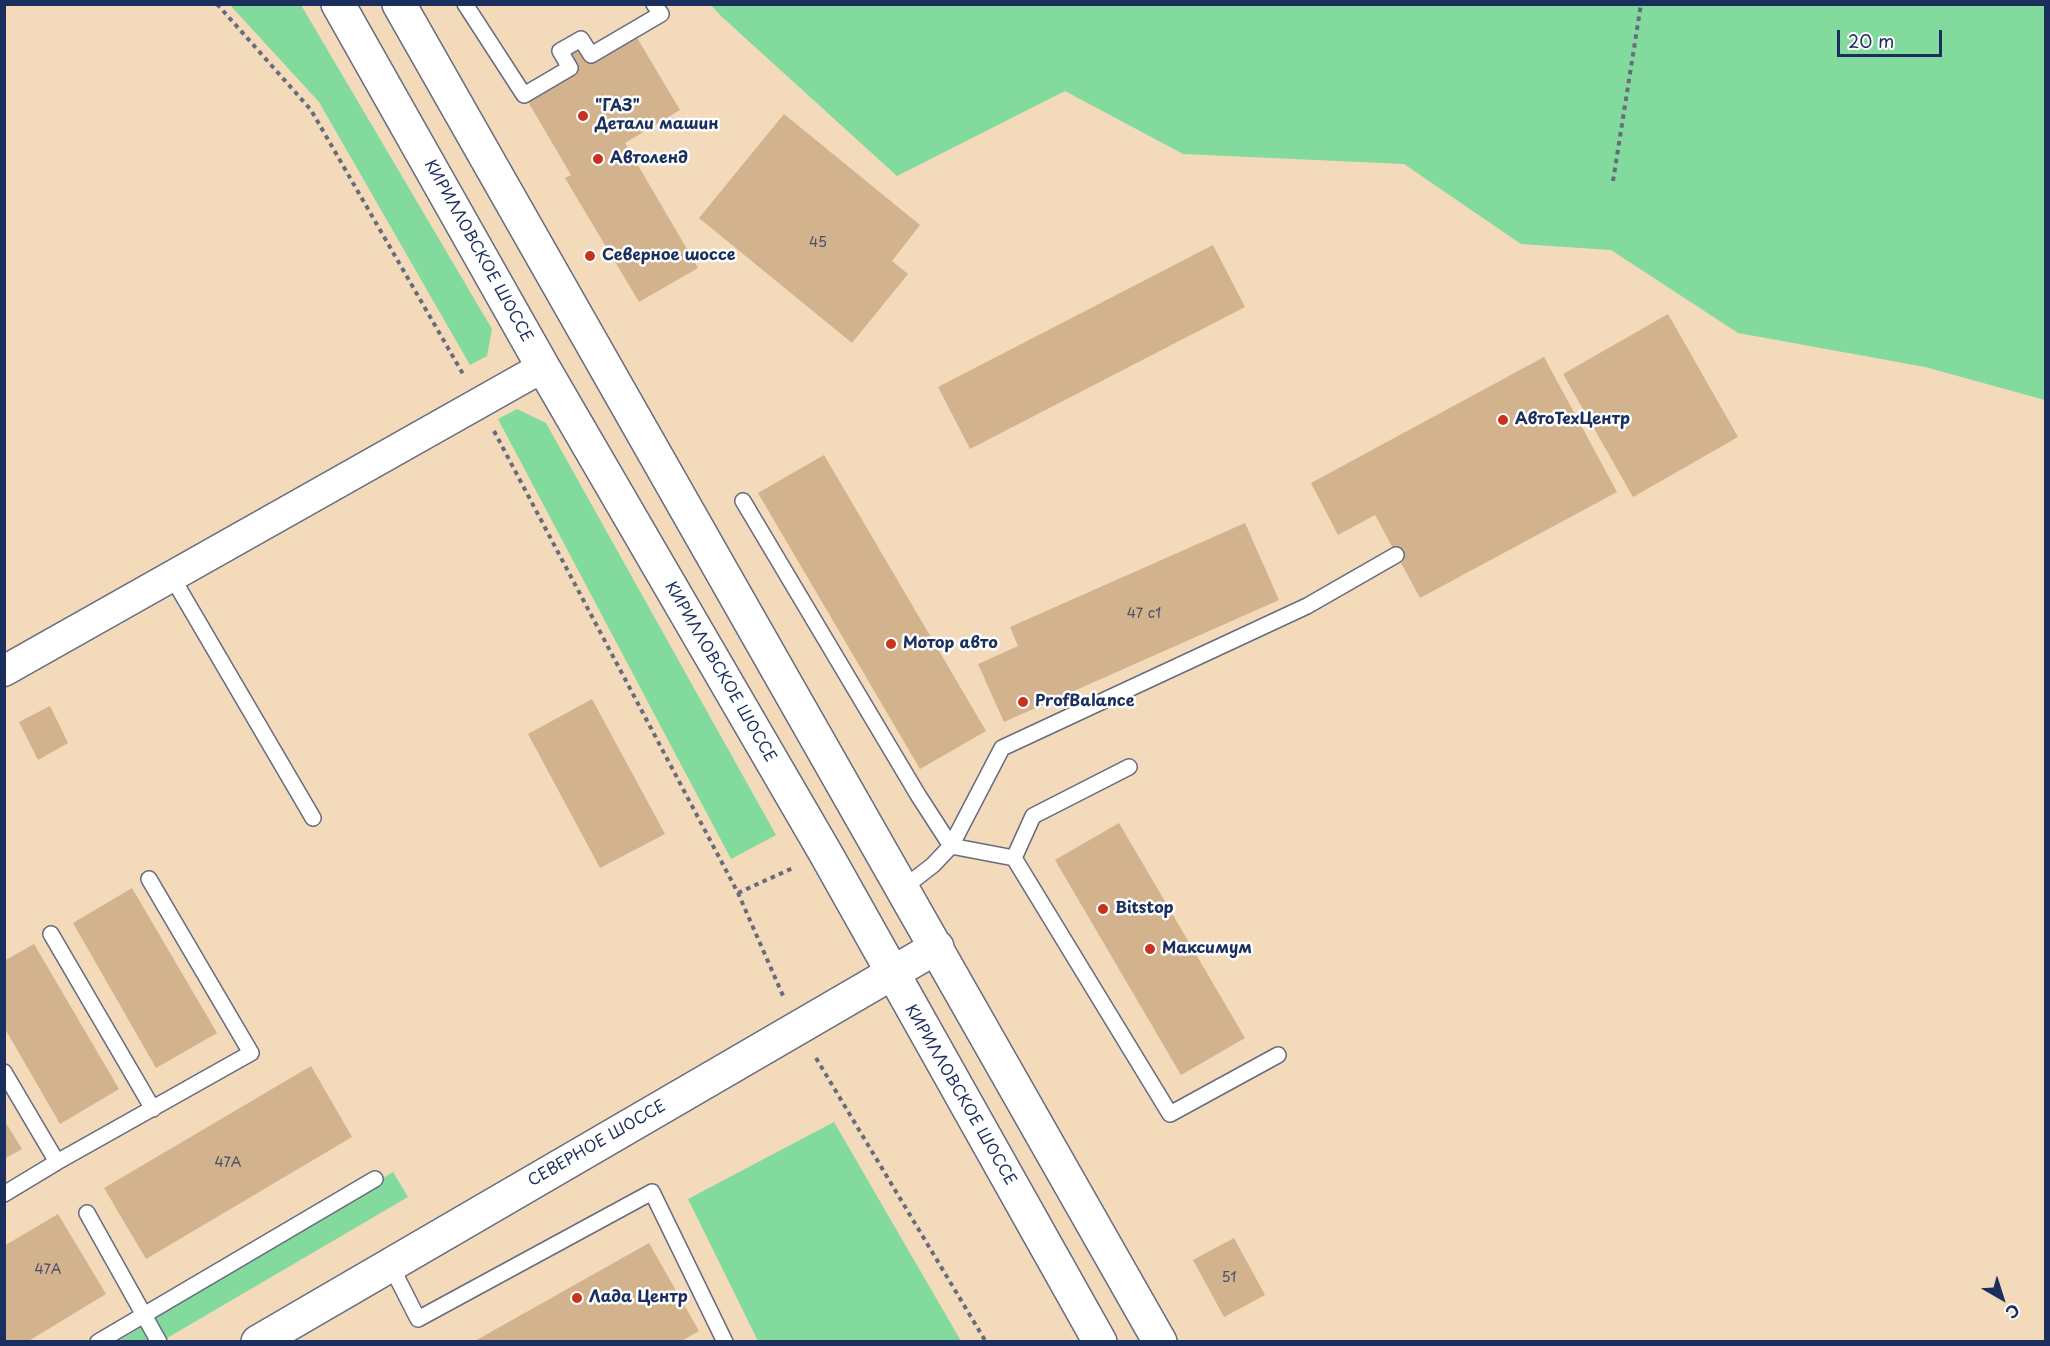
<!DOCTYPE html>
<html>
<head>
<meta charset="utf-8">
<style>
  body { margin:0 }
  #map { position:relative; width:2050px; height:1346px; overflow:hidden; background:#f3daba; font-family:"Playpen Sans",sans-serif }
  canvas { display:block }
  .frame { position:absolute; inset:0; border:6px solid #1b2f5e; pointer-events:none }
  .north { position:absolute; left:1972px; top:1268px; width:60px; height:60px; -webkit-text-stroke:4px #fff; paint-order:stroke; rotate:141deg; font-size:16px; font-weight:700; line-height:24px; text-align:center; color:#1b2f5e }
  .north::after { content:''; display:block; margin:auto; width:21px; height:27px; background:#1b2f5e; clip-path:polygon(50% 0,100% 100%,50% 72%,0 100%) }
  .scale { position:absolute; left:1837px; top:30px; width:105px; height:27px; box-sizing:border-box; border:3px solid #1b2f5e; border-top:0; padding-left:8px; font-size:18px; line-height:21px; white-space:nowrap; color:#1b2f5e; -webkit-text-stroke:4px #fff; paint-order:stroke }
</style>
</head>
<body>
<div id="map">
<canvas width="2050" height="1346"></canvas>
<div class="frame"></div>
<div class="north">С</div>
<div class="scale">20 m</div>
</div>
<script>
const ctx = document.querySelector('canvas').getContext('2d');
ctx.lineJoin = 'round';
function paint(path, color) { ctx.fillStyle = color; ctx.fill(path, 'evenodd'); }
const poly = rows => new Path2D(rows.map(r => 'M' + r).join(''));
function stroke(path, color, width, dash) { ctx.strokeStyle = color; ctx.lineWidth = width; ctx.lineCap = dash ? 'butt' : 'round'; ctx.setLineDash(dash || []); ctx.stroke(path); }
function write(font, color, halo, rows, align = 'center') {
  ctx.font = font + ' "Playpen Sans",sans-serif'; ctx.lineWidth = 5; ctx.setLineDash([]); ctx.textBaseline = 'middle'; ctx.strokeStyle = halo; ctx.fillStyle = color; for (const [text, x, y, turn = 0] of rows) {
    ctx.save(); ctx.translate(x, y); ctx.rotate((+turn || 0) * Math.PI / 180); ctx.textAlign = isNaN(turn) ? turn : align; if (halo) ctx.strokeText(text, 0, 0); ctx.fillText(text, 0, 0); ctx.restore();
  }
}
paint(poly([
  [230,5,301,5,492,329,487,356,470,365,319,102],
  [711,5,2045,5,2045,400,1925,367,1738,333,1611,250,1521,244,1404,164,1183,154,1065,91,897,176,721,16],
  [517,409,546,423,776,835,731,859,498,419],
  [834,1122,961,1341,758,1341,688,1199],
  [393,1172,408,1197,162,1341,117,1342]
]), '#83da9d');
paint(poly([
  [633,31,680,110,625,143,698,268,639,302,565,178,571,175,524,95,570,68,560,51,581,39,591,55],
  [784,114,920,225,892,261,908,274,852,343,699,218],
  [1213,245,1245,307,970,449,938,387],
  [1668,314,1738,437,1633,497,1563,374],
  [1544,357,1617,492,1420,598,1375,515,1338,535,1311,483],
  [824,455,986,731,920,769,758,493],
  [1245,523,1279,600,1004,722,978,664,1018,646,1010,627],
  [592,699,665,834,600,868,528,734],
  [50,706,68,743,38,760,19,722],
  [1119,823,1245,1038,1181,1075,1055,860],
  [132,888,217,1033,156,1068,73,923],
  [34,944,119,1089,60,1124,4,1027,4,961],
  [311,1066,352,1137,146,1259,104,1188],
  [4,1120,22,1149,4,1159],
  [58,1214,106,1294,27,1342,4,1342,4,1246],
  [1234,1238,1265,1295,1224,1317,1193,1260],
  [649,1243,699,1331,680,1342,473,1342]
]), '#d3b38d');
const service = poly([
  [465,4,524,95,570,68,560,51,581,39,591,55,661,14,654,4],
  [743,501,918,795,951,846,1014,858,1170,1114,1278,1055],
  [172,577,313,818],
  [1014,858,1033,816,1129,767],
  [902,889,933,865,951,846,1002,748,1307,606,1396,555],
  [51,934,153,1109],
  [4,1072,57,1162],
  [4,1194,57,1162,251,1053,149,879],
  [87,1213,159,1342],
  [390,1264,418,1319,652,1192,725,1342],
  [98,1342,375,1179]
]);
const minor = poly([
  [4,671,543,367]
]);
const primary = poly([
  [338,4,543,367,826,854,1100,1342],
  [399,4,1160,1342],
  [258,1342,937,947]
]);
stroke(service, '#676b7e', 18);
stroke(minor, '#676b7e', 33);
stroke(primary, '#676b7e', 36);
stroke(poly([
  [217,4,311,110,463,374],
  [1613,181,1641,4],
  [494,431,738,893,784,998],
  [738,893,795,867],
  [816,1058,986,1342]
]), '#676b7e', 4, [4.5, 4.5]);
stroke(service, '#fff', 15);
stroke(minor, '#fff', 30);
stroke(primary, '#fff', 33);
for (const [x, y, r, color] of [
  [583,116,6,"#c8321e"],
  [598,159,6,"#c8321e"],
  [590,256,6,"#c8321e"],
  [1503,420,6,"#c8321e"],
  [891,644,6,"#c8321e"],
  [1023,702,6,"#c8321e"],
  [1103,909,6,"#c8321e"],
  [1150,949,6,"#c8321e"],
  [577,1298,6,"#c8321e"]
]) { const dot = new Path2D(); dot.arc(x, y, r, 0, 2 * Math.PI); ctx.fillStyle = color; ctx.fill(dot); stroke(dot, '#fff', 2); }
write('14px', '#49506a', null, [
  ["45",818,243],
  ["47 с1",1144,614],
  ["47А",228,1163],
  ["47А",48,1270],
  ["51",1229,1278]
]);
write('bold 16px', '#1b2f5e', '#fff', [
  ["\"ГАЗ\"",595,107],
  ["Детали машин",595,125],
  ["Автоленд",610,159],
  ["Северное шоссе",602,256],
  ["АвтоТехЦентр",1515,420],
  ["Мотор авто",903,644],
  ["ProfBalance",1035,702],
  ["Bitstop",1115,909],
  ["Максимум",1162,949],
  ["Лада Центр",589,1298]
], 'left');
write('16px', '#1b2f5e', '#fff', [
  ["КИРИЛЛОВСКОЕ ШОССЕ",478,251,61],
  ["КИРИЛЛОВСКОЕ ШОССЕ",720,672,60],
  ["КИРИЛЛОВСКОЕ ШОССЕ",960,1095,60],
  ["СЕВЕРНОЕ ШОССЕ",597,1144,-30]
]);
</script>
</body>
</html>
